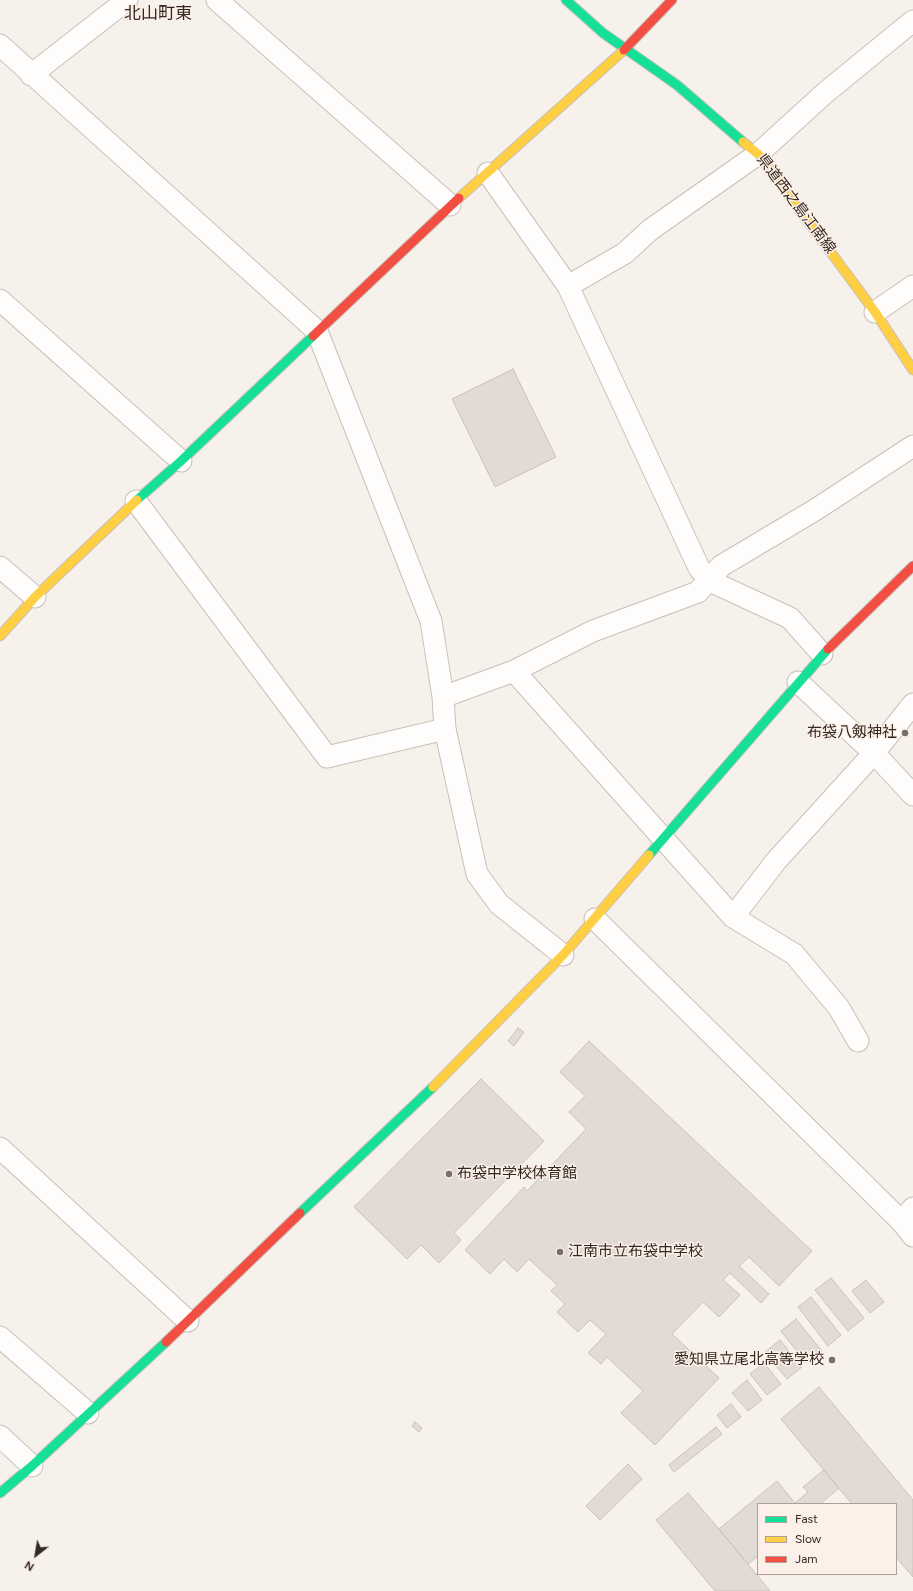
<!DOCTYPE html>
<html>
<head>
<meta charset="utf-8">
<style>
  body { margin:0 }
  #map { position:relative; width:913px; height:1591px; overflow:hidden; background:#f7f1ec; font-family:Figtree,sans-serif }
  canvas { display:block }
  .legend { position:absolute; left:757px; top:1503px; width:140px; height:72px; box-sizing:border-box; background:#fcf0e8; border:1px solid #aca099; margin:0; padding:5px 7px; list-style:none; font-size:12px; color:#342922 }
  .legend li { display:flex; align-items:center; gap:8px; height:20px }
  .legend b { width:20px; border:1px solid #aca099 }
  .north { position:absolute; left:16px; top:1535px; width:40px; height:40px; -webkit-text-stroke:3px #fcf0e8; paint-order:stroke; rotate:211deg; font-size:11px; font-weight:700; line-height:16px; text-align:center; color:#342922 }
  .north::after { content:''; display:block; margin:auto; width:14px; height:18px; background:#342922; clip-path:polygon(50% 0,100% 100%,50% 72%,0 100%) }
</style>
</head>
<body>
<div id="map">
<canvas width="913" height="1591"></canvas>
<ul class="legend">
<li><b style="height:5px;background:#16e098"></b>Fast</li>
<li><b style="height:5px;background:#ffcf43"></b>Slow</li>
<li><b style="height:5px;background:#f24e42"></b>Jam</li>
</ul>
<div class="north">N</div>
</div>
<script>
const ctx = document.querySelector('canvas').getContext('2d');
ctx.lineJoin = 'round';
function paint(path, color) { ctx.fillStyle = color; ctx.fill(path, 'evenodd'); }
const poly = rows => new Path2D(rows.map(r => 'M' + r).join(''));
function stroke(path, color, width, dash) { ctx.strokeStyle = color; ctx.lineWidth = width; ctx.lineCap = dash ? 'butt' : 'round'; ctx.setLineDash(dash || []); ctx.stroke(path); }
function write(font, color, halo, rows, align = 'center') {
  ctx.font = font + ' Figtree,"Noto Sans JP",sans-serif'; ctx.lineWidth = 3; ctx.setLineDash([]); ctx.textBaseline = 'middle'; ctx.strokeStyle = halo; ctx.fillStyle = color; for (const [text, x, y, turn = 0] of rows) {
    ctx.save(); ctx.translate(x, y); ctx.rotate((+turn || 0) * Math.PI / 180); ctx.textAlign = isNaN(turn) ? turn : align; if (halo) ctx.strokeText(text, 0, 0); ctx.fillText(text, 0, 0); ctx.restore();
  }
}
const building = poly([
  [513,369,556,457,495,487,452,399,513,369],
  [518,1028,524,1032,514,1046,508,1041,518,1028],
  [589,1041,812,1251,779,1286,749,1257,739,1266,769,1294,761,1303,730,1273,723,1280,740,1295,719,1317,703,1302,672,1334,719,1378,655,1445,621,1413,643,1391,607,1357,601,1364,588,1353,606,1334,590,1320,578,1332,557,1312,565,1304,551,1291,557,1285,529,1259,517,1272,504,1259,490,1274,465,1250,524,1187,527,1191,586,1129,569,1112,585,1096,560,1072,589,1041],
  [481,1079,544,1141,454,1233,461,1240,439,1263,421,1245,407,1259,354,1207,481,1079],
  [831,1278,864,1318,848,1331,815,1290,831,1278],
  [866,1280,884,1302,870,1313,852,1291,866,1280],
  [811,1297,841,1335,828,1346,798,1307,811,1297],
  [796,1319,822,1351,806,1363,781,1331,796,1319],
  [780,1340,802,1367,787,1379,765,1352,780,1340],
  [764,1363,781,1384,767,1395,750,1374,764,1363],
  [747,1380,762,1400,748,1411,732,1393,747,1380],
  [819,1387,913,1500,913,1577,896,1557,896,1504,852,1504,781,1419,819,1387],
  [731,1404,741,1417,727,1428,717,1415,731,1404],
  [415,1422,422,1428,419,1432,412,1426,415,1422],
  [716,1427,722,1434,674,1472,669,1465,716,1427],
  [628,1464,642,1479,600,1520,586,1506,628,1464],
  [824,1470,839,1488,820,1504,758,1504,758,1556,748,1564,719,1529,777,1481,795,1503,808,1492,803,1487,824,1470],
  [688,1493,719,1529,770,1591,715,1591,656,1520,688,1493]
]);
paint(building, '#e2dad4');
stroke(building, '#c9c1bb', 1);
const street = poly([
  [217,0,450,205],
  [0,45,317,331,431,621,443,697,445,729,477,874,499,904,563,955],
  [31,75,127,0],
  [488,173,568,286,699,568,710,581,790,618,822,654],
  [568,286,625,253,650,230,758,154,825,93,913,21],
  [0,300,181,461],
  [875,312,913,286],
  [136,501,327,757,445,729],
  [0,567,35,597],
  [514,671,733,917,794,954,839,1008,858,1041],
  [798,682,874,753,913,795],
  [443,697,514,671,593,631,698,592,721,566,815,510,913,446],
  [733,917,776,861,874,753,913,704],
  [595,919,901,1221,913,1236],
  [0,1148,188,1321],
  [901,1221,913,1208],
  [0,1337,88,1413],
  [0,1436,32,1466]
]);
const fast = poly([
  [566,0,603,33,677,85,743,142],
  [137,500,181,461,313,336],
  [649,855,828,649],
  [300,1213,433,1087],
  [0,1493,32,1466,166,1342]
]);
const slow = poly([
  [743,142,758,154,875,312,913,370],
  [459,198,624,50],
  [0,636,35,597,137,500],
  [433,1087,563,955,649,855]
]);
const jam = poly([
  [624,50,672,0],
  [313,336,459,198],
  [828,649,913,566],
  [166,1342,300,1213]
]);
stroke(street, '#c8c0ba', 23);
stroke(fast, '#c8c0ba', 11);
stroke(slow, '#c8c0ba', 11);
stroke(jam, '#c8c0ba', 11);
stroke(street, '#fefdfc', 21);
stroke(fast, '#16e098', 9);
stroke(slow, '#ffcf43', 9);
stroke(jam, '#f24e42', 9);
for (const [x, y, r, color] of [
  [905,733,4,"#786f69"],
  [449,1174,4,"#786f69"],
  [560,1252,4,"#786f69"],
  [832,1360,4,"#786f69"]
]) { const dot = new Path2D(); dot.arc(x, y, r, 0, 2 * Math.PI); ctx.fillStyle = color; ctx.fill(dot); stroke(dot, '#fcf0e8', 1.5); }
write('15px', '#342922', '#fcf0e8', [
  ["県道西之島江南線",796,204,53]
]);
write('15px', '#342922', '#fcf0e8', [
  ["布袋八剱神社",897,733],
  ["布袋中学校体育館",457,1174,"left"],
  ["江南市立布袋中学校",568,1252,"left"],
  ["愛知県立尾北高等学校",824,1360]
], 'right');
write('17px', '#342922', '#fcf0e8', [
  ["北山町東",158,14]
]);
</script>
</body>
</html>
